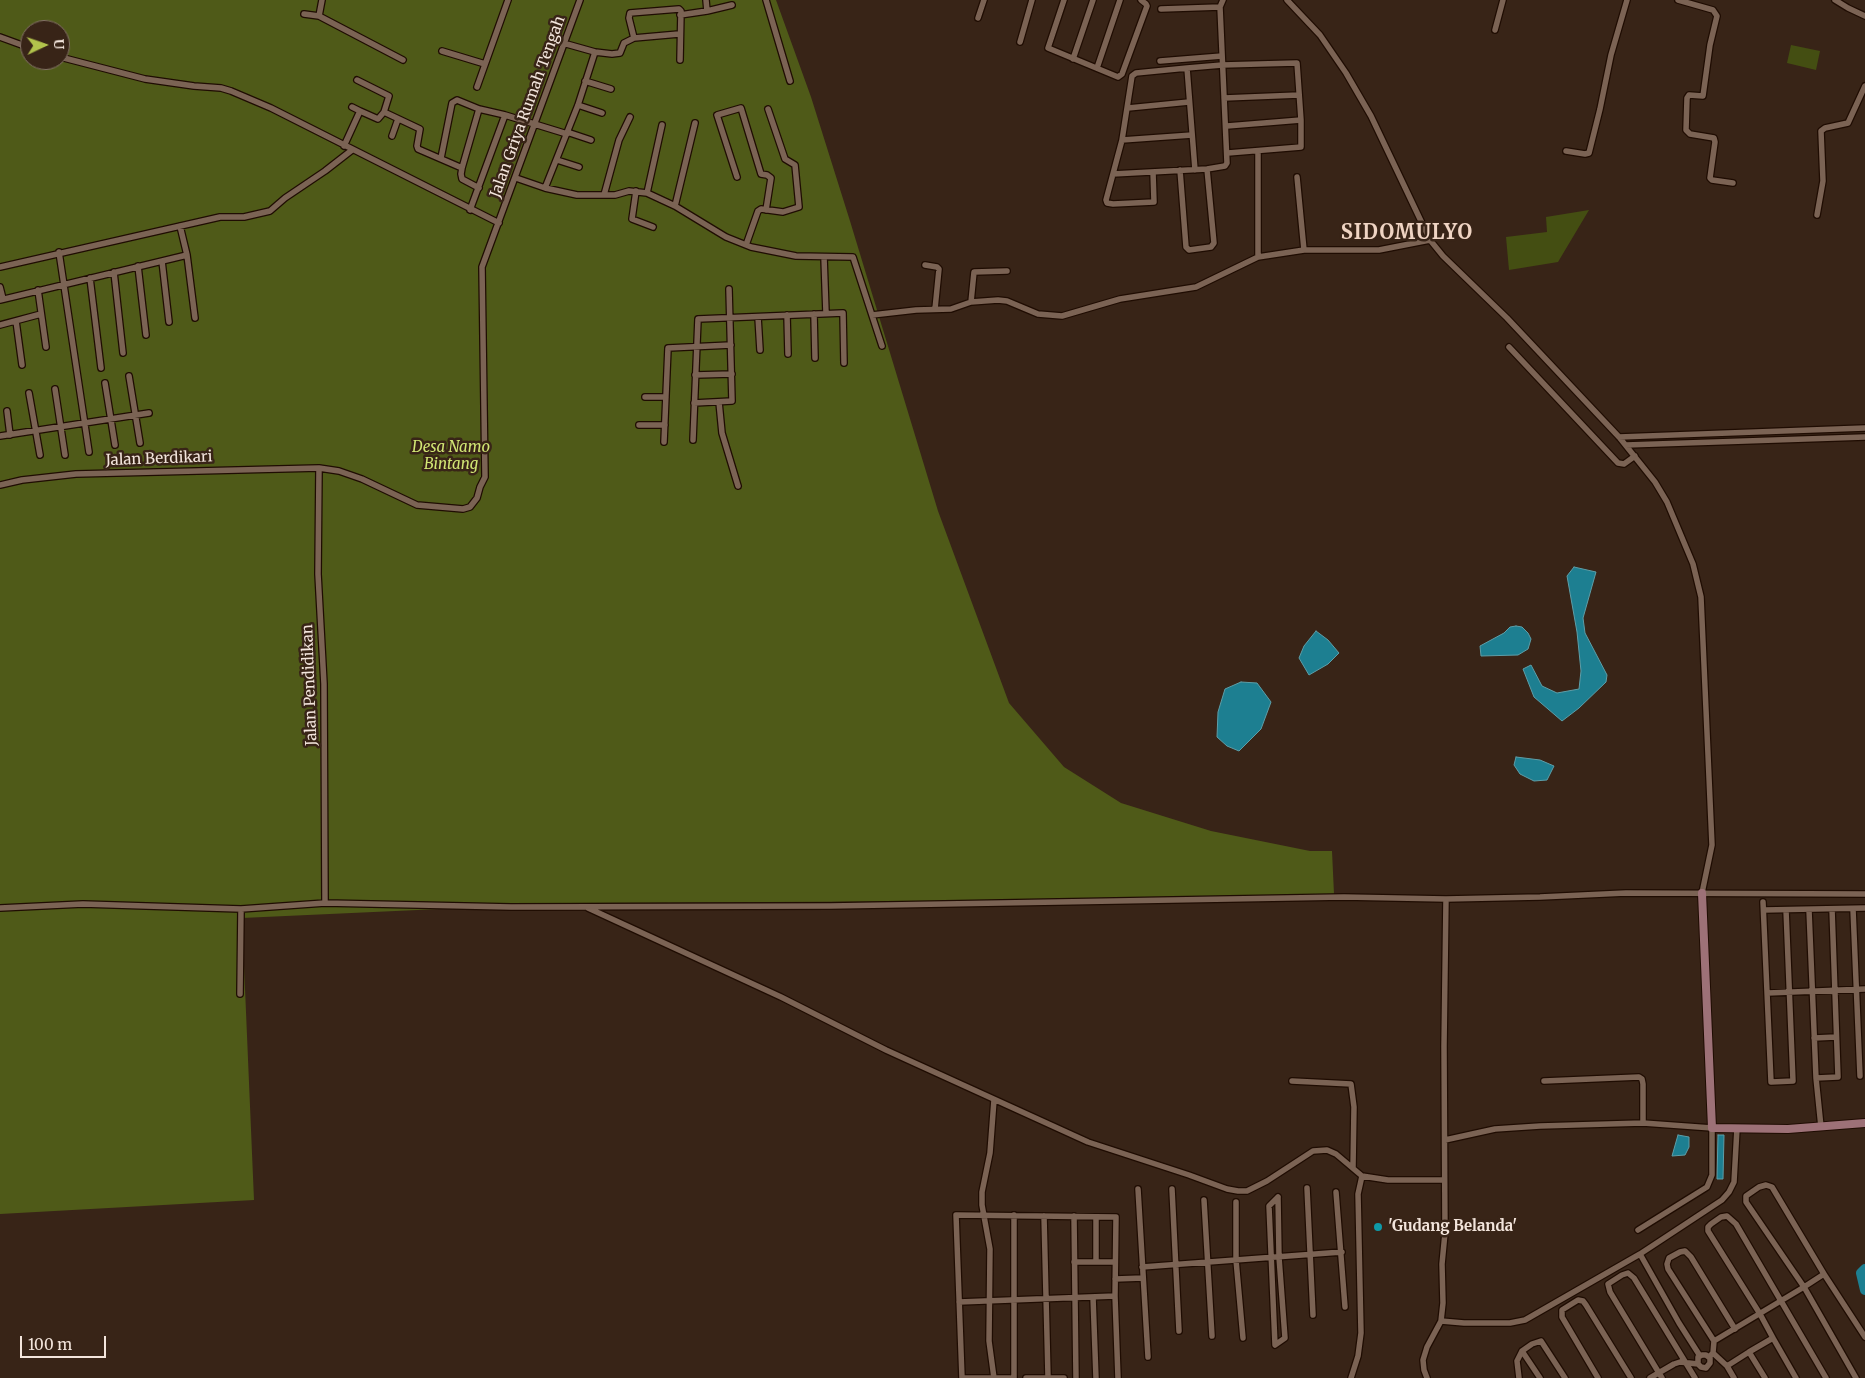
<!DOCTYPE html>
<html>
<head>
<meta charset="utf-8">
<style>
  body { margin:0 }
  #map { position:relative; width:1865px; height:1378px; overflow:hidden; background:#382417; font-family:Merriweather,serif }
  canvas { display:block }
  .north { position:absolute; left:20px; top:20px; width:50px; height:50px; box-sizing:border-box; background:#382417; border:1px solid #837166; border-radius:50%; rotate:87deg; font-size:14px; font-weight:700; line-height:20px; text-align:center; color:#f3e5dc }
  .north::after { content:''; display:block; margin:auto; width:18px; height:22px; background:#b2c34c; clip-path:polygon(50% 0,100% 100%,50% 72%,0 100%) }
  .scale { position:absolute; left:20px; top:1336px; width:86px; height:22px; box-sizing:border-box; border:2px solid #f3e5dc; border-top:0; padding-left:6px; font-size:15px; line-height:18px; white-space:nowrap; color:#f3e5dc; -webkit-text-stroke:4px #382417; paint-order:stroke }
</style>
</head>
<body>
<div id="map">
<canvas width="1865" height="1378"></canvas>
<div class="north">U</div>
<div class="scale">100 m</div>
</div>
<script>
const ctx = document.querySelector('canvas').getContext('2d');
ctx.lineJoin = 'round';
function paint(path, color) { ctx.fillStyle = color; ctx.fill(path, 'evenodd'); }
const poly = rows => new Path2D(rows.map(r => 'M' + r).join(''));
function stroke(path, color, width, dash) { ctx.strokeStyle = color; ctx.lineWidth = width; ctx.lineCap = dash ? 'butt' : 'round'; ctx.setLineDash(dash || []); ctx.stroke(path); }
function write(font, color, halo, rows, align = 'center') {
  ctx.font = font + ' Merriweather,serif'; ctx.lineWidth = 5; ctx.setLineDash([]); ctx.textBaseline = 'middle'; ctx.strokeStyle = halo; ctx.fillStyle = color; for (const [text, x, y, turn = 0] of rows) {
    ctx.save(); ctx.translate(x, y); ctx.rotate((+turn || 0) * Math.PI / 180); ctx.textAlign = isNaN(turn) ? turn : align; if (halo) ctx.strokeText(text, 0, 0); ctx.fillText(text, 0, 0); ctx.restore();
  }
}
paint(poly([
  [1791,45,1820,51,1816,70,1787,63],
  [1589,210,1558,262,1509,270,1506,237,1547,232,1546,217]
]), '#444e12');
paint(poly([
  [0,0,776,0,811,97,850,221,938,511,1009,703,1064,767,1121,803,1211,831,1310,851,1332,851,1334,894,968,901,571,903,242,918,254,1200,0,1214],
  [30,30,60,30,60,60,30,60]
]), '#4f5a18');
const water = poly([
  [1574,567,1596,572,1583,618,1585,633,1607,675,1606,682,1579,708,1562,721,1534,697,1523,669,1531,665,1542,686,1557,693,1579,689,1581,671,1577,632,1567,576,1574,567],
  [1516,626,1522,627,1528,633,1531,639,1528,649,1518,655,1481,656,1480,646,1504,633,1510,627,1516,626],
  [1316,631,1328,640,1339,653,1328,664,1309,675,1299,658,1304,646,1316,631],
  [1241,682,1257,683,1271,702,1261,729,1239,751,1227,746,1217,737,1218,712,1225,689,1241,682],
  [1516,757,1540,760,1554,766,1547,780,1534,781,1520,774,1514,765,1516,757],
  [1678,1135,1689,1137,1689,1147,1685,1155,1672,1156,1678,1135],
  [1718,1135,1724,1135,1723,1179,1717,1179,1718,1135]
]);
paint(water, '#1d7f91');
stroke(water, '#5d9ea8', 1);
stroke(poly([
  [1865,1269,1861,1273,1865,1290]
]), '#1d7f91', 10);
const street = poly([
  [322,0,319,16,403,60],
  [766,0,790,81],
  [1064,0,1048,48,1118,77,1122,74,1147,6,1146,4,1141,0],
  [1287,0,1320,35,1346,73,1371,116,1430,240,1443,256,1507,318,1619,437,1655,482,1667,502,1693,564,1701,597,1712,845,1702,893],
  [1678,0,1713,10,1717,16,1710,45,1703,96,1689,95,1687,98,1686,130,1690,134,1714,138,1715,142,1710,178,1712,180,1733,183],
  [1835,0,1848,8,1865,16],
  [1161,9,1220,7],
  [707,11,732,5],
  [304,14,319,16],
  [680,15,707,11,706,0],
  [978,18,984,0],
  [1495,30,1503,0],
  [0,37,30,48],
  [634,38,629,18,630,13,679,9,681,11,680,60],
  [1020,42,1032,0],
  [563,43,595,52,612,54,620,53,624,43,634,38,679,34],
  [442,51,485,64],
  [60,57,145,79,194,86,221,88,231,91,271,108,499,223],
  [1073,59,1093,0],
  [1160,61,1222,56],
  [1097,68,1120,0],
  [357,80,389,96,384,112],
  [585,81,611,89],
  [477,87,508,0],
  [1224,98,1299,95],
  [578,105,602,113],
  [352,107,360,111],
  [1128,108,1189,102],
  [1227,126,1301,120,1301,147,1228,153],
  [567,132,591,140],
  [392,136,398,119],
  [1122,140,1192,135],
  [344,146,360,111,378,119,384,112,420,129,417,146,418,149,462,168,479,109],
  [1566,151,1585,154,1589,153,1600,109,1611,55,1627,0],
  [441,158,452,103,457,100,479,109,505,115,567,134],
  [557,160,579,167],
  [462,168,461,174,462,179,479,188],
  [1180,170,1186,247,1189,250,1211,247,1214,243,1207,169],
  [1195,170,1187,68,1222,65,1297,63,1301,120],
  [1153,172,1154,202,1113,204,1107,203,1106,200,1122,140,1132,76,1136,73,1187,68],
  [1113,174,1207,169,1225,166,1227,163,1220,7,1223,0],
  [737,177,717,115,741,108,761,174,767,175,771,178,766,210],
  [1297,177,1304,250],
  [516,178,545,188,577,195,615,195,629,191,647,193,675,206,726,237,751,247,796,256,853,257,882,346],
  [545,188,578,105,595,52],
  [636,191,632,219,653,227],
  [647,193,662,125],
  [604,195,619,140,630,117],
  [675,206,695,123],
  [470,210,505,115],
  [1817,215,1823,181,1821,131,1825,128,1848,123,1865,86],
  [180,226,187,255,195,318],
  [746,245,758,211,761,209,783,212,799,207,795,165,785,159,768,109],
  [59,252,89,452],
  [824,257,826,313],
  [1258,257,1258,151],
  [162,261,169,322],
  [925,265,937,267,939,269,935,309],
  [138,266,146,335],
  [0,267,220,217,244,217,270,211,285,198,325,171,352,150],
  [114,272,123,353],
  [90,278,101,368],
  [0,287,3,299],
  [38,290,46,347],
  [0,300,187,255],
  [971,302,974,272,1007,271],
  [814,314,815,358],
  [787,315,788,354],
  [872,315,916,310,951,309,971,302,998,300,1007,301,1038,314,1062,316,1120,299,1196,287,1258,257,1304,250,1379,250,1430,240],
  [758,317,760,350],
  [16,321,22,365],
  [0,325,41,314],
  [1509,347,1618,463,1624,464,1635,456],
  [695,375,732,374],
  [129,376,140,443],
  [105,383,115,445],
  [55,389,65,455],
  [29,393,40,455],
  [645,397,666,397],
  [719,402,722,433,738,486],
  [694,403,732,401,729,289],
  [7,411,10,435],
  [639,425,665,425],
  [0,436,149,413],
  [1619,437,1865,428],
  [693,440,698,319,843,313,844,363],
  [664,442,668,348,731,345],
  [1626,445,1865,437],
  [319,468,318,574,324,684,325,903],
  [0,485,22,480,76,474,319,468,339,471,362,479,417,505,463,509,470,507,477,498,480,487,485,477,482,267,580,0],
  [1763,902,1771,1082,1793,1081,1786,910],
  [0,908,83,904,241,909,325,903,511,907,830,906,1344,897,1446,899,1540,897,1626,893,1865,894],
  [588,908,781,997,886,1050,1088,1142,1189,1175,1227,1189,1238,1191,1247,1191,1267,1181,1313,1151,1327,1150,1336,1154,1362,1176,1388,1180,1444,1180],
  [1853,909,1860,1076],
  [1764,910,1865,908],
  [1809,910,1816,1078,1821,1127],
  [1768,993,1865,989],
  [240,994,241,909],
  [1814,1038,1836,1037],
  [1816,1078,1838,1077,1832,909],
  [1292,1081,1351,1084,1354,1107,1353,1167],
  [1544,1081,1639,1077,1642,1079,1643,1084,1643,1123],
  [994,1100,990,1153,982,1192,982,1205,990,1249,989,1341,994,1378],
  [1445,1140,1495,1129,1540,1126,1643,1123,1712,1128,1712,1175,1707,1187,1638,1230],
  [1307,1188,1313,1315],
  [1138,1189,1148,1357],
  [1172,1189,1179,1331],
  [1336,1192,1345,1307],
  [1278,1197,1279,1257,1285,1338,1275,1345,1269,1206,1278,1197],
  [1204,1200,1212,1336],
  [1236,1202,1236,1260,1243,1338],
  [1044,1216,1048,1377],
  [1074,1216,1076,1378],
  [1074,1262,1096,1262,1096,1217],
  [1096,1262,1115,1262],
  [1142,1267,1342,1252],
  [1824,1274,1865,1337],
  [1115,1279,1143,1278],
  [1093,1297,1096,1378],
  [959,1302,1115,1296,1118,1378],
  [1441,1321,1464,1323,1510,1323,1525,1320,1640,1254],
  [1773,1338,1796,1378],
  [1714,1341,1668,1269,1667,1264,1669,1258,1680,1252,1685,1251,1691,1257,1735,1329],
  [1522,1351,1532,1344,1541,1341,1565,1378],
  [1749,1352,1773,1338,1760,1314,1708,1231,1708,1227,1711,1224,1721,1217,1727,1216,1736,1224,1826,1378],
  [1713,1353,1727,1366,1734,1378],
  [1700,1356,1679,1323,1640,1254,1722,1200,1729,1192,1734,1182,1737,1128],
  [1709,1357,1713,1353,1714,1341,1804,1287,1824,1274,1772,1187,1766,1185,1759,1187,1746,1196,1746,1202,1804,1287,1856,1378],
  [1727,1366,1749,1352,1765,1378],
  [1010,1378,962,1378,956,1215,1116,1217,1115,1296],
  [1014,1378,1014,1215],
  [1026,1378,1064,1378],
  [1351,1378,1358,1356,1361,1333,1358,1194,1362,1176],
  [1427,1378,1424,1370,1423,1360,1427,1347,1441,1321,1443,1303,1442,1264,1445,1233,1444,1046,1446,899],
  [1519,1378,1517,1361,1522,1351,1540,1378],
  [1598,1378,1562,1317,1562,1310,1578,1300,1583,1301,1586,1305,1631,1378],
  [1650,1378,1674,1364,1680,1362,1698,1364,1701,1367,1706,1368,1710,1363,1710,1358,1706,1355,1702,1355,1698,1357,1698,1364],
  [1662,1378,1610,1292,1608,1284,1622,1275,1628,1273,1634,1278,1695,1378]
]);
const secondary = poly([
  [1702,893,1712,1128,1788,1129,1865,1123]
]);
stroke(street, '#1f0c02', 8);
stroke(secondary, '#1f0c02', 10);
stroke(street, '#7b6354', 5.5);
stroke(secondary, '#9d7177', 8);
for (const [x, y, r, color] of [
  [1378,1227,5,"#0f9aa8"]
]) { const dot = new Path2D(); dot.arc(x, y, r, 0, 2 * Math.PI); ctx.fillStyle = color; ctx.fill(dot); stroke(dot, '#382417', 2); }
write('15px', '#f3e5dc', '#382417', [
  ["Jalan Griya Rumah Tengah",528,107,-70],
  ["Jalan Berdikari",159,459,-2],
  ["Jalan Pendidikan",310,685,-92]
]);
write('italic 15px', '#d1e674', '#382417', [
  ["Desa Namo",451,448],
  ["Bintang",451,465]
]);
write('bold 15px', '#f3e5dc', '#382417', [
  ["'Gudang Belanda'",1388,1227]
], 'left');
ctx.letterSpacing = '1px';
write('bold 20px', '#efd4c3', '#382417', [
  ["SIDOMULYO",1407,233]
]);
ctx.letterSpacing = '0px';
</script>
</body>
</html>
